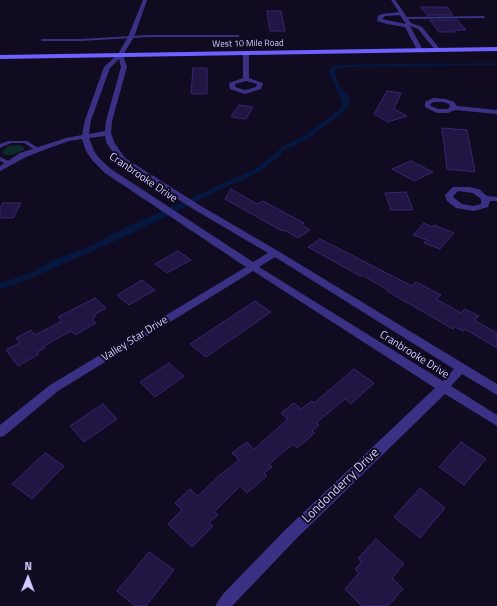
<!DOCTYPE html>
<html>
<head>
<meta charset="utf-8">
<style>
  body { margin:0 }
  #map { position:relative; width:497px; height:606px; overflow:hidden; background:#100b20; font-family:"Titillium Web",sans-serif }
  canvas { display:block }
  .north { position:absolute; left:8px; top:558px; width:40px; height:40px; -webkit-text-stroke:3px #100b20; paint-order:stroke; rotate:1deg; font-size:11px; font-weight:700; line-height:16px; text-align:center; color:#d3caff }
  .north::after { content:''; display:block; margin:auto; width:14px; height:18px; background:#d3caff; clip-path:polygon(50% 0,100% 100%,50% 72%,0 100%) }
</style>
</head>
<body>
<div id="map">
<canvas width="497" height="606"></canvas>
<div class="north">N</div>
</div>
<script>
const ctx = document.querySelector('canvas').getContext('2d');
ctx.lineJoin = 'round';
function paint(path, color) { ctx.fillStyle = color; ctx.fill(path, 'evenodd'); }
const poly = rows => new Path2D(rows.map(r => 'M' + r).join(''));
function stroke(path, color, width, dash) { ctx.strokeStyle = color; ctx.lineWidth = width; ctx.lineCap = dash ? 'butt' : 'round'; ctx.setLineDash(dash || []); ctx.stroke(path); }
function write(font, color, halo, rows, align = 'center') {
  ctx.font = font + ' "Titillium Web",sans-serif'; ctx.lineWidth = 4; ctx.setLineDash([]); ctx.textBaseline = 'middle'; ctx.strokeStyle = halo; ctx.fillStyle = color; for (const [text, x, y, turn = 0] of rows) {
    ctx.save(); ctx.translate(x, y); ctx.rotate((+turn || 0) * Math.PI / 180); ctx.textAlign = isNaN(turn) ? turn : align; if (halo) ctx.strokeText(text, 0, 0); ctx.fillText(text, 0, 0); ctx.restore();
  }
}
paint(poly([
  [20,145,24,147,24,150,12,155,6,155,2,153,4,150,8,146]
]), '#0d2a2b');
paint(poly([
  [497,63,497,65,345,67,337,69,335,71,337,79,340,86,348,95,350,101,347,109,306,140,283,151,281,155,265,168,244,180,232,184,133,233,39,275,0,290,0,283,30,273,51,261,93,245,122,229,253,170,269,159,282,147,304,136,340,109,343,103,330,75,329,70,331,67,336,65,390,64]
]), '#05163f');
const building = poly([
  [421,7,447,7,453,15,427,15,421,7],
  [267,11,281,11,285,31,270,31,267,11],
  [430,20,457,20,466,30,454,30,455,32,439,32,430,20],
  [193,68,207,68,207,94,191,94,193,68],
  [387,91,401,93,394,109,407,116,388,122,374,114,387,91],
  [239,105,253,107,246,119,231,117,239,105],
  [442,128,467,130,475,172,447,169,442,128],
  [411,161,433,172,414,181,392,169,411,161],
  [231,189,257,204,263,201,304,223,302,225,310,230,298,238,284,230,282,231,225,199,231,189],
  [406,192,413,210,391,210,385,193,406,192],
  [3,203,21,203,13,218,0,218,0,208,3,203],
  [424,223,432,227,434,225,454,233,440,249,424,243,427,240,413,235,424,223],
  [320,239,412,286,416,282,441,295,436,299,461,313,465,309,479,316,474,320,497,333,497,348,465,329,463,331,455,327,453,329,387,291,388,290,362,275,360,276,308,247,320,239],
  [178,251,191,260,167,273,155,264,178,251],
  [142,280,155,290,129,305,117,295,142,280],
  [95,298,106,308,94,315,95,317,92,319,96,323,75,335,71,331,44,346,45,348,37,352,39,354,18,366,6,350,20,343,16,338,31,330,35,335,62,321,58,317,95,298],
  [255,301,271,312,206,357,190,344,255,301],
  [169,363,184,376,155,397,140,382,169,363],
  [354,369,374,383,351,404,345,399,316,423,319,425,312,431,315,433,297,448,293,444,269,464,272,467,264,473,267,476,247,493,240,486,214,512,218,515,209,523,213,526,192,547,168,524,182,510,175,503,190,489,198,496,220,475,239,460,232,453,247,442,254,449,288,419,281,413,294,403,301,409,312,401,314,403,354,369],
  [103,404,117,419,84,442,70,426,103,404],
  [461,442,486,459,464,485,439,467,461,442],
  [45,453,64,466,32,499,12,484,45,453],
  [420,488,445,508,420,538,394,517,420,488],
  [376,539,404,564,392,578,403,589,388,606,362,606,345,589,359,573,355,569,362,562,358,558,376,539],
  [149,552,174,570,146,606,135,606,117,591,149,552]
]);
paint(building, '#211543');
stroke(building, '#392571', 1);
paint(poly([
  [484,16,485,18,405,19,403,18,405,17,484,16],
  [149,35,238,35,240,36,238,37,149,37,80,41,42,41,40,40,42,39,80,39,149,35],
  [8,141,27,141,40,149,35,150,24,143,11,143,0,148,0,144,8,141],
  [0,157,11,162,12,163,9,165,0,161,0,157]
]), '#3a3184');
paint(poly([
  [143,0,147,0,134,37,123,55,127,67,112,121,111,133,114,142,125,158,201,206,278,251,497,384,497,395,462,374,451,386,497,415,497,426,445,394,297,538,232,606,215,606,223,594,287,528,435,388,253,271,58,391,4,436,0,437,0,425,50,385,246,267,105,173,92,160,86,151,82,139,69,141,49,148,26,157,0,171,0,166,20,153,66,138,82,135,85,120,104,67,118,54,128,37,143,0],
  [119,59,121,67,106,121,105,131,89,134,91,120,110,68,119,59],
  [105,136,106,142,119,162,195,210,268,253,253,262,111,169,99,158,94,151,89,138,105,136],
  [275,257,454,369,443,381,259,267,275,257],
  [391,0,395,0,411,23,422,27,440,49,440,51,436,51,418,29,410,26,423,50,420,52,417,50,405,27,387,24,377,21,378,16,382,14,399,12,391,0],
  [400,15,406,24,382,19,385,16,400,15],
  [246,51,249,53,249,78,263,83,261,89,245,94,230,89,229,83,243,78,243,53,246,51],
  [246,81,257,84,256,87,245,90,235,87,235,84,246,81],
  [433,98,446,99,454,102,457,106,497,110,497,114,455,110,448,113,437,113,425,107,425,102,433,98],
  [434,102,443,102,449,104,450,107,447,109,438,109,431,106,430,104,434,102],
  [453,187,469,187,479,189,487,196,497,197,497,201,490,201,488,207,474,211,456,208,447,201,445,195,453,187],
  [458,191,473,193,481,199,481,204,473,206,462,204,454,198,453,196,458,191]
]), '#3a3184');
paint(poly([
  [497,47,497,51,0,59,0,55,497,47]
]), '#6f61ff');
write('9px', '#d3caff', '#100b20', [
  ["West 10 Mile Road",248,44,-1]
]);
write('11px', '#d3caff', '#100b20', [
  ["Cranbrooke Drive",143,178,34],
  ["Valley Star Drive",135,339,-32],
  ["Cranbrooke Drive",414,355,32]
]);
write('13px', '#d3caff', '#100b20', [
  ["Londonderry Drive",341,486,-44]
]);
</script>
</body>
</html>
